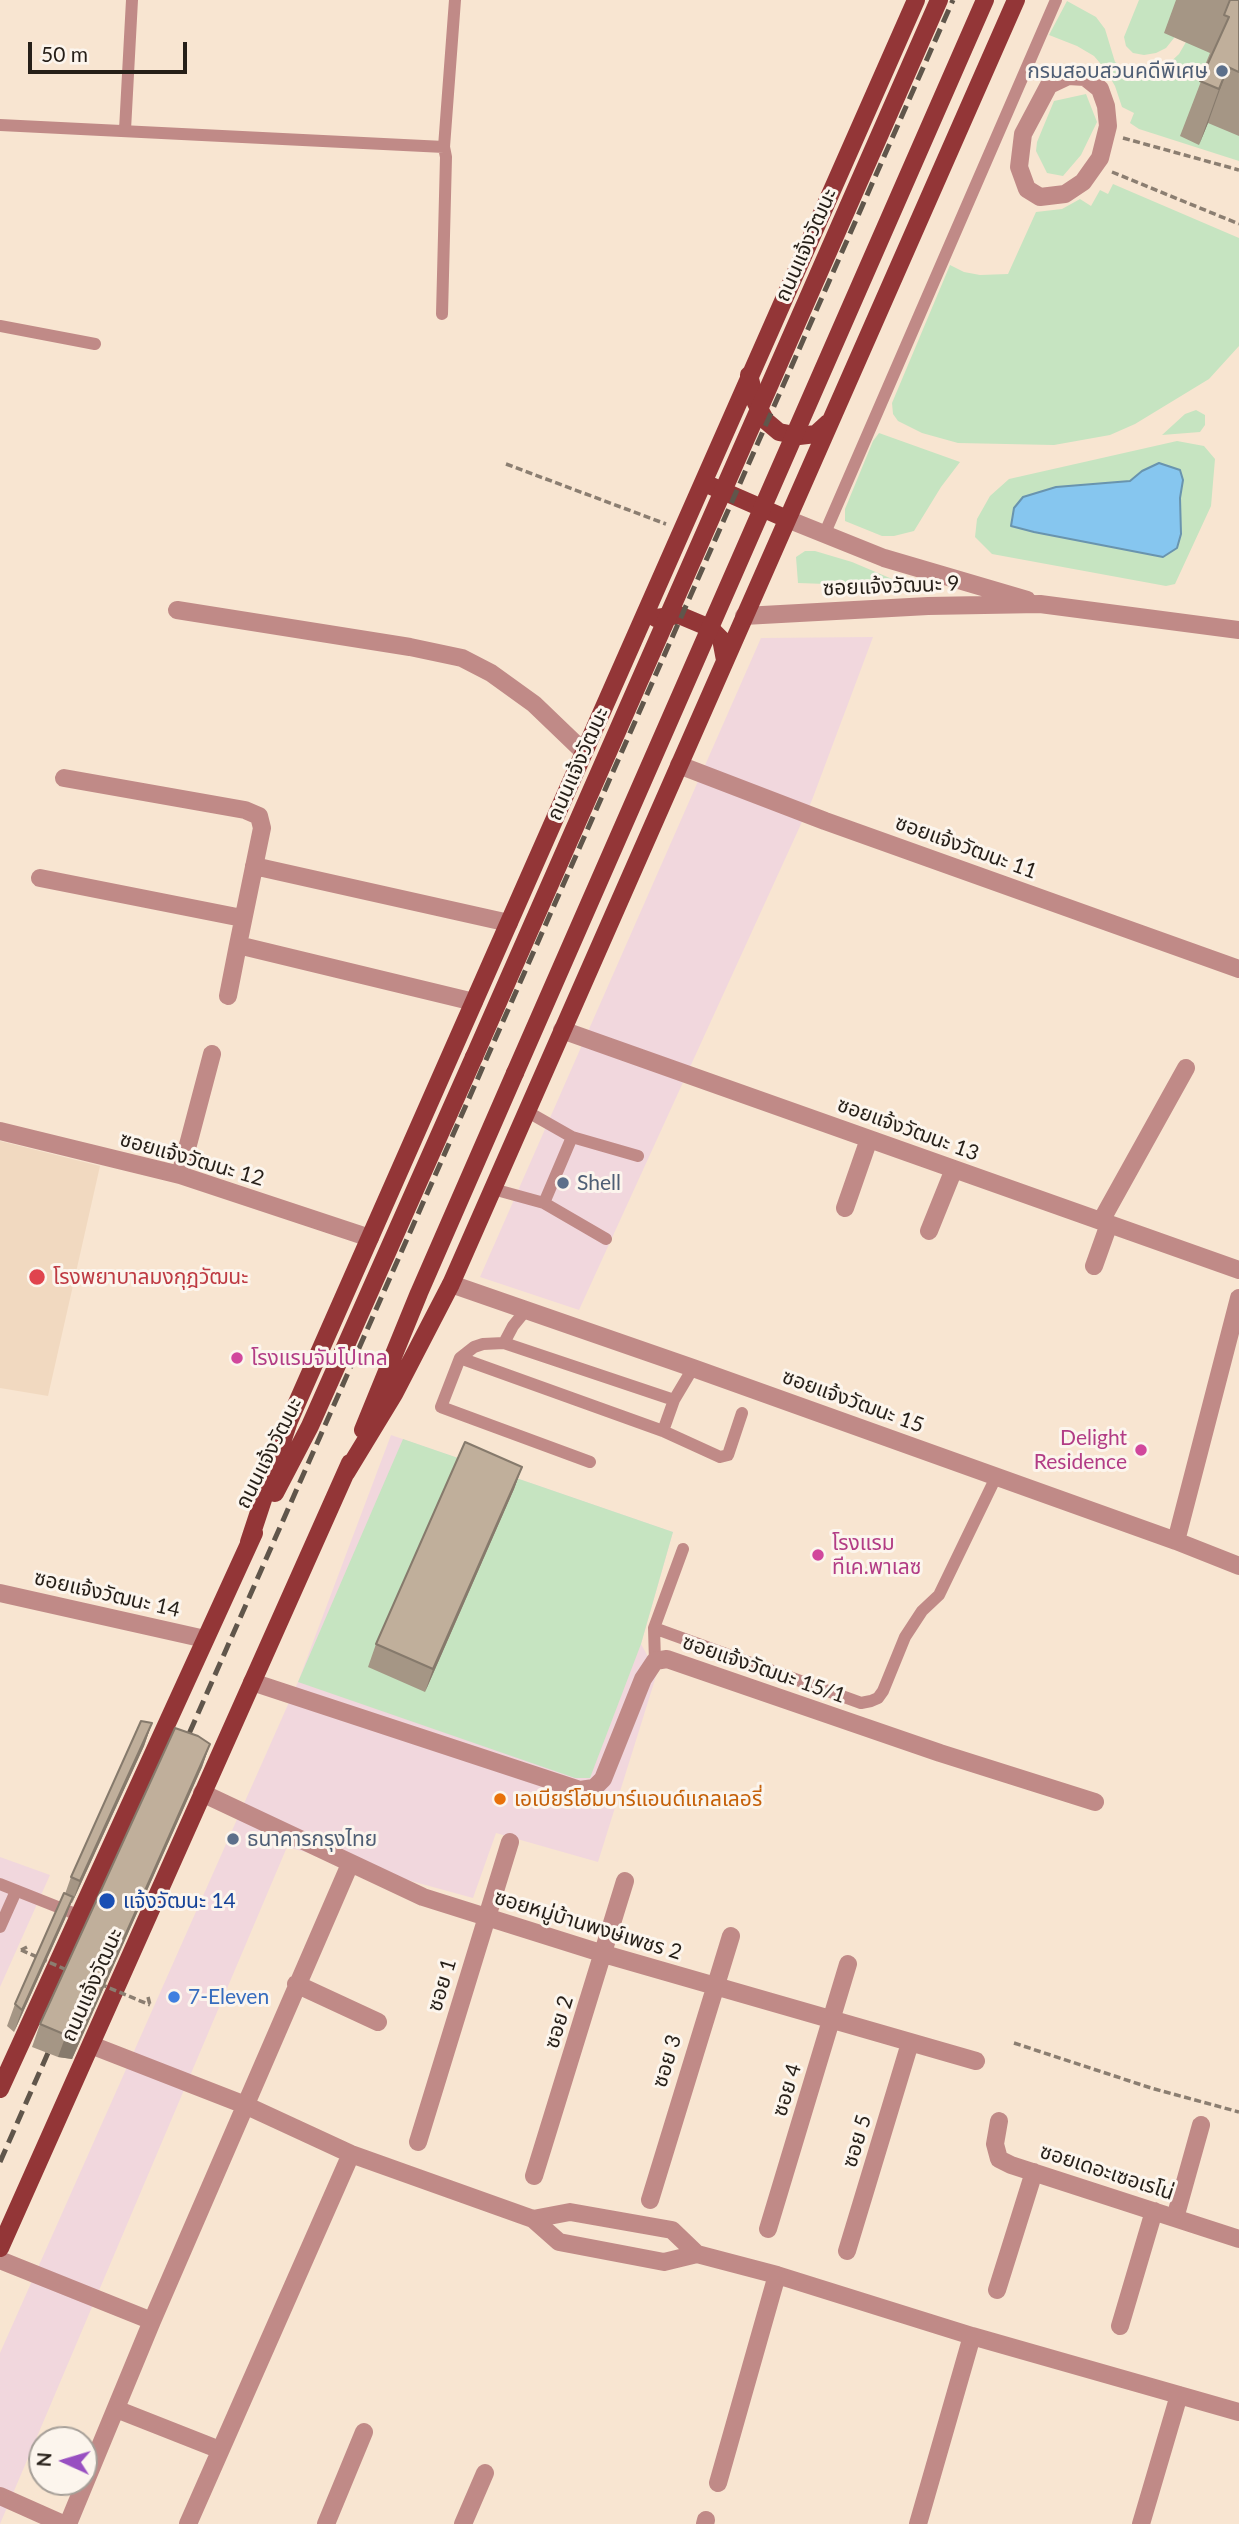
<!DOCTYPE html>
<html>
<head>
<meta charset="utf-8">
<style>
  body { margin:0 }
  #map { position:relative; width:1239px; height:2524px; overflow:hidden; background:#f8e5d1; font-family:Lato,sans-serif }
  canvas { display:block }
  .north { position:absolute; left:28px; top:2426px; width:70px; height:70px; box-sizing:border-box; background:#fcf5ed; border:2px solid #a69f98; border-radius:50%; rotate:274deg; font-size:19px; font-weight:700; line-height:28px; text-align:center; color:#261f18 }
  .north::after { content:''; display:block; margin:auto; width:24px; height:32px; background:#984fc1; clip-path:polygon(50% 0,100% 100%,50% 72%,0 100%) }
  .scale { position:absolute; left:28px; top:42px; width:159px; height:32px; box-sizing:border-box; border:4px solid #261f18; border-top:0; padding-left:9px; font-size:21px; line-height:24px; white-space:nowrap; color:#261f18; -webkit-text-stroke:5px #fcf5ed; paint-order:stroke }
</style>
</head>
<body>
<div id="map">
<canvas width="1239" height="2524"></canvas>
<div class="north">N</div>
<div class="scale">50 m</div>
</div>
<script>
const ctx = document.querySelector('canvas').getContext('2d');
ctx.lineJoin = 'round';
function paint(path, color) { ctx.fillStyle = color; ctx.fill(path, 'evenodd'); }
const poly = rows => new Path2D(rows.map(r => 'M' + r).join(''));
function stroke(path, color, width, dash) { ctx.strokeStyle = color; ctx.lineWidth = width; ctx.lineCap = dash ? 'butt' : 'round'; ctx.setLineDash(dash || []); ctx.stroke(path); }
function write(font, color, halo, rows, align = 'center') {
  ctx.font = font + ' Lato,"Noto Sans Thai",sans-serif'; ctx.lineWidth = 6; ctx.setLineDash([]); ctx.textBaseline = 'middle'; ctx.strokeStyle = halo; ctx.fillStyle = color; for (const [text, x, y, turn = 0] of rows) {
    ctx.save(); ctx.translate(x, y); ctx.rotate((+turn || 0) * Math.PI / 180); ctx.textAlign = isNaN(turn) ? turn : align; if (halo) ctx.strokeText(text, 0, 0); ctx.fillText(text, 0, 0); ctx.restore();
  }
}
paint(poly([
  [873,637,812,800,579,1310,480,1277,761,638],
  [391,1435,673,1532,641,1644,657,1673,598,1862,496,1833,473,1898,287,1847,0,2524,0,2353,298,1682],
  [0,1857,50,1875,0,1987]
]), '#f1d7dd');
paint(poly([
  [0,1141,100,1166,48,1396,0,1388]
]), '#f1d9c0');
paint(poly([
  [1139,0,1178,0,1181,6,1174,38,1166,48,1156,53,1144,55,1133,53,1126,46,1124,37],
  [1067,1,1096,17,1105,29,1115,62,1128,70,1150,72,1163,69,1179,54,1186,42,1194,11,1239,109,1239,161,1139,129,1130,123,1134,113,1122,107,1115,86,1105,69,1094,56,1077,46,1049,35],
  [1086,94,1097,122,1081,155,1063,176,1047,173,1036,151,1037,142,1054,101],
  [1113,184,1239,238,1239,346,1209,379,1135,424,1110,435,1054,445,958,443,922,433,898,421,893,414,892,403,950,265,964,272,980,275,1008,274,1036,212,1062,209,1080,199,1091,206,1100,190,1108,194],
  [1196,410,1205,415,1205,425,1200,432,1162,435,1185,414],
  [879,433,960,462,941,487,914,531,894,536,882,536,845,521,845,509,873,441],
  [1177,441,1204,446,1215,459,1211,506,1175,584,1166,586,992,554,975,537,977,519,990,496,1009,479],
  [805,551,815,551,852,562,911,587,798,583,796,557],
  [403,1439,673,1532,641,1644,590,1778,575,1778,298,1682]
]), '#c6e4c1');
const water = poly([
  [1159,463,1180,470,1183,480,1180,498,1181,534,1177,548,1163,557,1034,532,1011,526,1014,508,1023,497,1056,487,1130,481,1142,471,1159,463]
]);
paint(water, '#86c6ef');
stroke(water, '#6994ae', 2);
stroke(poly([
  [1123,138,1239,170],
  [1112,172,1239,224],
  [506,464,666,524],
  [21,1950,27,1947],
  [148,1997,150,2005],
  [1014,2043,1151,2088,1239,2112]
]), '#8b7e71', 3.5, [7, 3.5]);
stroke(poly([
  [0,125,444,147],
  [125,130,132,0],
  [442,314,446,157,444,147,455,0],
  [0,326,95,344],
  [824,535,1056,0],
  [528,1112,572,1137,638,1156],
  [572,1137,544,1203,606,1239],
  [493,1189,544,1203],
  [526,1310,513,1326,504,1343,483,1344,474,1347,460,1358,441,1407,590,1462],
  [504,1343,674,1400],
  [460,1358,663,1431,720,1457,728,1455,742,1413],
  [663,1431,674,1400,693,1368],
  [654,1628,861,1703,871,1701,878,1698,883,1691,905,1637,922,1611,939,1595,996,1477],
  [655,1661,654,1628,683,1549],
  [0,1884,78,1915],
  [0,1927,16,1891]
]), '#c08a87', 12);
stroke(poly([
  [1068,76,1085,77,1100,89,1106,106,1108,126,1100,158,1083,182,1065,194,1040,197,1027,189,1019,167,1023,134,1049,85,1068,76]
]), '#c08a87', 18);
stroke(poly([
  [177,610,410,647,462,658,491,673,534,704,584,752],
  [679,765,825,821,1239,969],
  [64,778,245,810,259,816,262,828,238,945,474,1002],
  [254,866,509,923],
  [40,878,242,918],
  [228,996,238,945],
  [562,1030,1239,1270],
  [0,1131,180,1175,370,1238],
  [180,1175,212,1054],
  [845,1208,869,1139],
  [1101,1221,1186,1068],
  [929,1231,954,1169],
  [1094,1266,1109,1224],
  [451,1284,693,1368,1176,1541,1239,1566],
  [1176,1541,1239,1298],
  [0,1593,205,1639],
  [252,1682,580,1790,594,1788,603,1779,643,1679,655,1661,667,1659,940,1753,1095,1802],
  [202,1793,423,1897,604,1954,976,2061],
  [296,1984,378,2022],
  [91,2045,245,2105,351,2154,533,2219,559,2242,664,2262,697,2254],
  [999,2121,995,2144,999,2159,1011,2165,1239,2239],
  [418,2142,510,1842],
  [534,2176,625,1881],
  [650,2200,731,1936],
  [1175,2218,1201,2125],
  [533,2219,570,2212,672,2230,697,2254,777,2275,972,2336,1239,2412],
  [768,2229,848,1964],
  [847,2251,910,2043],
  [0,2260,152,2321],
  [997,2290,1034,2172],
  [1120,2326,1154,2211],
  [116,2409,220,2450],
  [718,2483,777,2275],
  [0,2496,63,2524],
  [68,2524,152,2321,350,1864],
  [188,2524,351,2154],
  [326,2524,364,2432],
  [463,2524,485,2473],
  [705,2524,706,2520],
  [918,2524,972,2336],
  [1141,2524,1179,2395]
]), '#c08a87', 18);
stroke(poly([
  [787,519,884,558,1027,600],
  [744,616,928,606,1040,604,1239,630]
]), '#c08a87', 18);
stroke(poly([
  [749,375,756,403,766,421,779,432,799,436,816,434,828,423],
  [709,485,787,519],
  [656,618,679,615,710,628,721,639,725,660],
  [363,1430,419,1293,515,1073],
  [346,1473,394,1394,451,1284,1016,0],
  [275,1493,310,1426,474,1057],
  [249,1542,289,1421,916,0],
  [0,2089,254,1533],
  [0,2248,350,1463]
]), '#933637', 18);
stroke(poly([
  [181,1752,953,0],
  [0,2162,55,2037]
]), '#60564b', 5, [14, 7]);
stroke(poly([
  [21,1950,67,1970],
  [100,1984,150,2005]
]), '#8b7e71', 3.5, [7, 3.5]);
stroke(poly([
  [474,1057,939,0],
  [515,1073,985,0]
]), '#933637', 18);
paint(poly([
  [1176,0,1239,0,1239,136,1208,123,1199,145,1180,136,1205,71,1203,70,1210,53,1164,33],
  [522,1467,514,1489,425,1692,368,1667,376,1644],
  [152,1723,144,1746,72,1903,71,1903,65,1919,14,2032,7,2026,15,2004,65,1894,71,1877],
  [210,1744,202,1767,72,2059,58,2057,32,2047,40,2024]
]), '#a59685');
paint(poly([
  [1228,67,1208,123,1199,145,1219,89],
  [522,1467,514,1489,425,1692,433,1669],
  [152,1723,144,1746,72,1903,80,1881],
  [210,1744,202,1767,72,2059,58,2057,66,2035],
  [73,1897,65,1919,14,2032,22,2010]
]), '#867a6c');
const building = poly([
  [1230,0,1239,0,1239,72,1228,67,1219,89,1200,81,1229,17,1224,15,1230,0],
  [465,1442,522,1467,433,1669,376,1644,465,1442],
  [141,1721,152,1723,80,1881,71,1877,141,1721],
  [175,1728,198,1736,210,1744,80,2037,66,2035,40,2024,175,1728],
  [64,1893,73,1897,22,2010,15,2004,64,1893]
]);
paint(building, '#c0af9b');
stroke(building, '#867a6c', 2);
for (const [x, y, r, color] of [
  [1222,71,7,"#5c6f8a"],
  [563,1183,7,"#5c6f8a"],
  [37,1277,9,"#e0444e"],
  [237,1358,7,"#d1479c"],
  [1141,1450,7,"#d1479c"],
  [818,1555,7,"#d1479c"],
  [500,1799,7,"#e8710a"],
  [233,1839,7,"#5c6f8a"],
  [107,1901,9,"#1a4fb4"],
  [174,1997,7,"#3f7fe0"]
]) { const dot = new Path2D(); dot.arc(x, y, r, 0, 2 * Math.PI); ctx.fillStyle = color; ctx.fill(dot); stroke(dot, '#fcf5ed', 2.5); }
write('21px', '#4e5e75', '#fcf5ed', [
  ["กรมสอบสวนคดีพิเศษ",1208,71,"right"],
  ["Shell",577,1183],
  ["ธนาคารกรุงไทย",247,1839]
], 'left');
write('21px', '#261f18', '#fcf5ed', [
  ["ถนนแจ้งวัฒนะ",806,245,-66],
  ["ซอยแจ้งวัฒนะ 9",891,586,-2],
  ["ถนนแจ้งวัฒนะ",578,764,-66],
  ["ซอยแจ้งวัฒนะ 11",966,847,20],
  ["ซอยแจ้งวัฒนะ 13",908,1129,20],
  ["ซอยแจ้งวัฒนะ 12",192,1159,16],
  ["ซอยแจ้งวัฒนะ 15",853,1401,20],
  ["ถนนแจ้งวัฒนะ",269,1453,-63],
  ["ซอยแจ้งวัฒนะ 14",107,1594,13],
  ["ซอยแจ้งวัฒนะ 15/1",764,1669,19],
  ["ซอยหมู่บ้านพงษ์เพชร 2",588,1925,17],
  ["ถนนแจ้งวัฒนะ",92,1985,-66],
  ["ซอย 1",442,1985,-73],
  ["ซอย 2",559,2022,-73],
  ["ซอย 3",667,2061,-73],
  ["ซอย 4",787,2090,-73],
  ["ซอย 5",857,2141,-73],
  ["ซอยเดอะเซอเรโน่",1107,2172,18]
]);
write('21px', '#be3a42', '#fcf5ed', [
  ["โรงพยาบาลมงกุฎวัฒนะ",53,1277]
], 'left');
write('21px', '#b23c85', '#fcf5ed', [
  ["โรงแรมจัมโปเทล",251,1358],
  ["Delight",1127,1438,"right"],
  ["Residence",1127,1462,"right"],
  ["โรงแรม",832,1543],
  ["ทีเค.พาเลซ",832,1567]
], 'left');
write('21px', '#c56008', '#fcf5ed', [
  ["เอเบียร์โฮมบาร์แอนด์แกลเลอรี่",514,1799]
], 'left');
write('21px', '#164399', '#fcf5ed', [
  ["แจ้งวัฒนะ 14",123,1901]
], 'left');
write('21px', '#366cbe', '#fcf5ed', [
  ["7-Eleven",188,1997]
], 'left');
</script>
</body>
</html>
